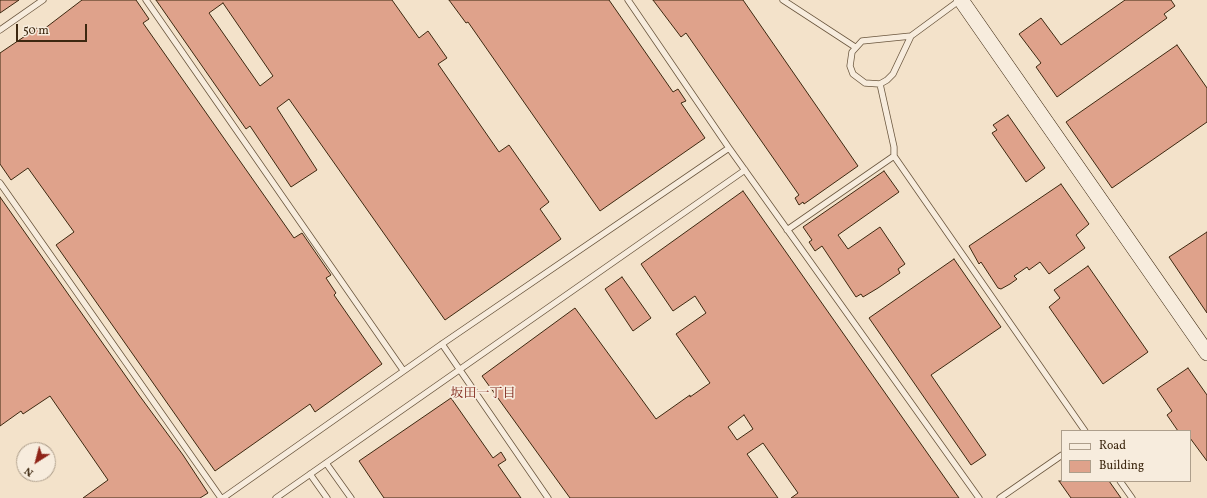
<!DOCTYPE html>
<html>
<head>
<meta charset="utf-8">
<style>
  body { margin:0 }
  #map { position:relative; width:1207px; height:498px; overflow:hidden; background:#f3e2ca; font-family:Vollkorn,serif }
  canvas { display:block }
  .legend { position:absolute; left:1061px; top:430px; width:130px; height:52px; box-sizing:border-box; background:#f7ecdd; border:1px solid #ad9e8b; margin:0; padding:5px 7px; list-style:none; font-size:12px; color:#3d2810 }
  .legend li { display:flex; align-items:center; gap:8px; height:20px }
  .legend b { width:20px; border:1px solid #ad9e8b }
  .north { position:absolute; left:16px; top:442px; width:40px; height:40px; box-sizing:border-box; background:#f7ecdd; border:1px solid #ad9e8b; border-radius:50%; rotate:216deg; font-size:11px; font-weight:700; line-height:16px; text-align:center; color:#3d2810 }
  .north::after { content:''; display:block; margin:auto; width:14px; height:18px; background:#8f2418; clip-path:polygon(50% 0,100% 100%,50% 72%,0 100%) }
  .scale { position:absolute; left:16px; top:24px; width:71px; height:18px; box-sizing:border-box; border:2px solid #3d2810; border-top:0; padding-left:5px; font-size:12px; line-height:14px; white-space:nowrap; color:#3d2810; -webkit-text-stroke:3px #f7ecdd; paint-order:stroke }
</style>
</head>
<body>
<div id="map">
<canvas width="1207" height="498"></canvas>
<ul class="legend">
<li><b style="height:5px;background:#f7ecdd"></b>Road</li>
<li><b style="height:11px;background:#dfa28b"></b>Building</li>
</ul>
<div class="north">N</div>
<div class="scale">50 m</div>
</div>
<script>
const ctx = document.querySelector('canvas').getContext('2d');
ctx.lineJoin = 'round';
function paint(path, color) { ctx.fillStyle = color; ctx.fill(path, 'evenodd'); }
const poly = rows => new Path2D(rows.map(r => 'M' + r).join(''));
function stroke(path, color, width, dash) { ctx.strokeStyle = color; ctx.lineWidth = width; ctx.lineCap = dash ? 'butt' : 'round'; ctx.setLineDash(dash || []); ctx.stroke(path); }
function write(font, color, halo, rows, align = 'center') {
  ctx.font = font + ' Vollkorn,"Noto Serif JP",serif'; ctx.lineWidth = 3.5; ctx.setLineDash([]); ctx.textBaseline = 'middle'; ctx.strokeStyle = halo; ctx.fillStyle = color; for (const [text, x, y, turn = 0] of rows) {
    ctx.save(); ctx.translate(x, y); ctx.rotate((+turn || 0) * Math.PI / 180); ctx.textAlign = isNaN(turn) ? turn : align; if (halo) ctx.strokeText(text, 0, 0); ctx.fillText(text, 0, 0); ctx.restore();
  }
}
const building = poly([
  [0,0,19,0,0,13,0,0],
  [82,0,136,0,149,19,143,23,294,238,302,233,331,275,326,278,336,293,334,295,382,364,315,412,310,404,215,471,56,245,74,232,28,168,11,180,0,164,0,53,37,28,40,31,44,29,82,0],
  [156,0,392,0,419,38,428,31,447,58,438,64,499,152,509,145,549,202,540,209,561,239,445,320,289,99,277,108,317,170,291,187,250,126,246,129,156,0],
  [223,3,273,76,260,86,209,13,223,3],
  [449,0,609,0,673,92,678,89,686,101,681,103,705,138,600,211,468,22,466,23,449,0],
  [653,0,743,0,858,166,804,204,803,202,799,205,795,198,799,195,686,33,681,37,653,0],
  [1125,0,1171,0,1175,6,1164,14,1167,18,1057,97,1036,67,1041,63,1019,34,1041,18,1061,45,1125,0],
  [1177,45,1207,88,1207,122,1112,188,1066,122,1177,45],
  [1008,115,1045,168,1026,182,992,133,997,130,993,125,1008,115],
  [884,171,899,192,838,235,848,249,880,227,905,264,898,269,900,273,878,288,863,297,861,294,856,297,822,246,815,251,809,242,812,240,803,227,884,171],
  [1061,184,1089,224,1076,235,1085,248,1049,274,1040,262,1029,270,1027,267,1014,276,1017,279,1010,284,1001,289,998,288,981,262,979,264,969,246,1061,184],
  [743,191,959,498,791,498,798,493,763,443,747,454,778,498,570,498,482,376,575,308,656,419,690,395,690,397,710,383,676,334,706,313,695,296,673,311,641,264,743,191],
  [744,415,753,429,737,440,728,427,744,415],
  [0,197,139,395,183,455,208,493,200,498,83,498,108,480,50,396,23,414,21,411,0,426,0,197],
  [1207,232,1207,313,1169,257,1207,232],
  [954,259,1001,327,931,375,986,455,971,465,869,318,954,259],
  [1088,266,1148,352,1103,384,1049,307,1060,298,1054,290,1088,266],
  [622,277,651,318,633,331,605,289,622,277],
  [1188,368,1207,395,1207,461,1190,438,1190,431,1178,431,1167,415,1172,411,1157,389,1188,368],
  [451,398,493,458,501,452,506,460,498,465,521,498,384,498,359,461,451,398],
  [1059,481,1109,481,1121,498,1071,498,1059,481]
]);
paint(building, '#dfa28b');
stroke(building, '#3d2810', 1);
const lane = poly([
  [146,0,403,370],
  [628,0,729,148,979,498],
  [783,0,855,47],
  [0,30,43,0],
  [911,36,893,74,887,80,880,84,865,83,853,74,850,66,852,52,862,41,911,36],
  [911,36,960,0],
  [880,84,894,147,894,156,1085,431],
  [0,183,221,498],
  [787,230,894,156],
  [442,344,548,498],
  [326,463,351,498],
  [310,474,327,498],
  [1120,481,1132,498],
  [223,498,442,344,729,148],
  [276,498,745,170],
  [1000,498,1062,455]
]);
const secondary = poly([
  [961,0,1207,353]
]);
stroke(lane, '#6a563e', 7);
stroke(secondary, '#3d2810', 16);
stroke(lane, '#f7ecdd', 5.5);
stroke(secondary, '#f7ecdd', 15);
write('13px', '#7a1f14', '#f7ecdd', [
  ["坂田一丁目",483,395]
]);
</script>
</body>
</html>
